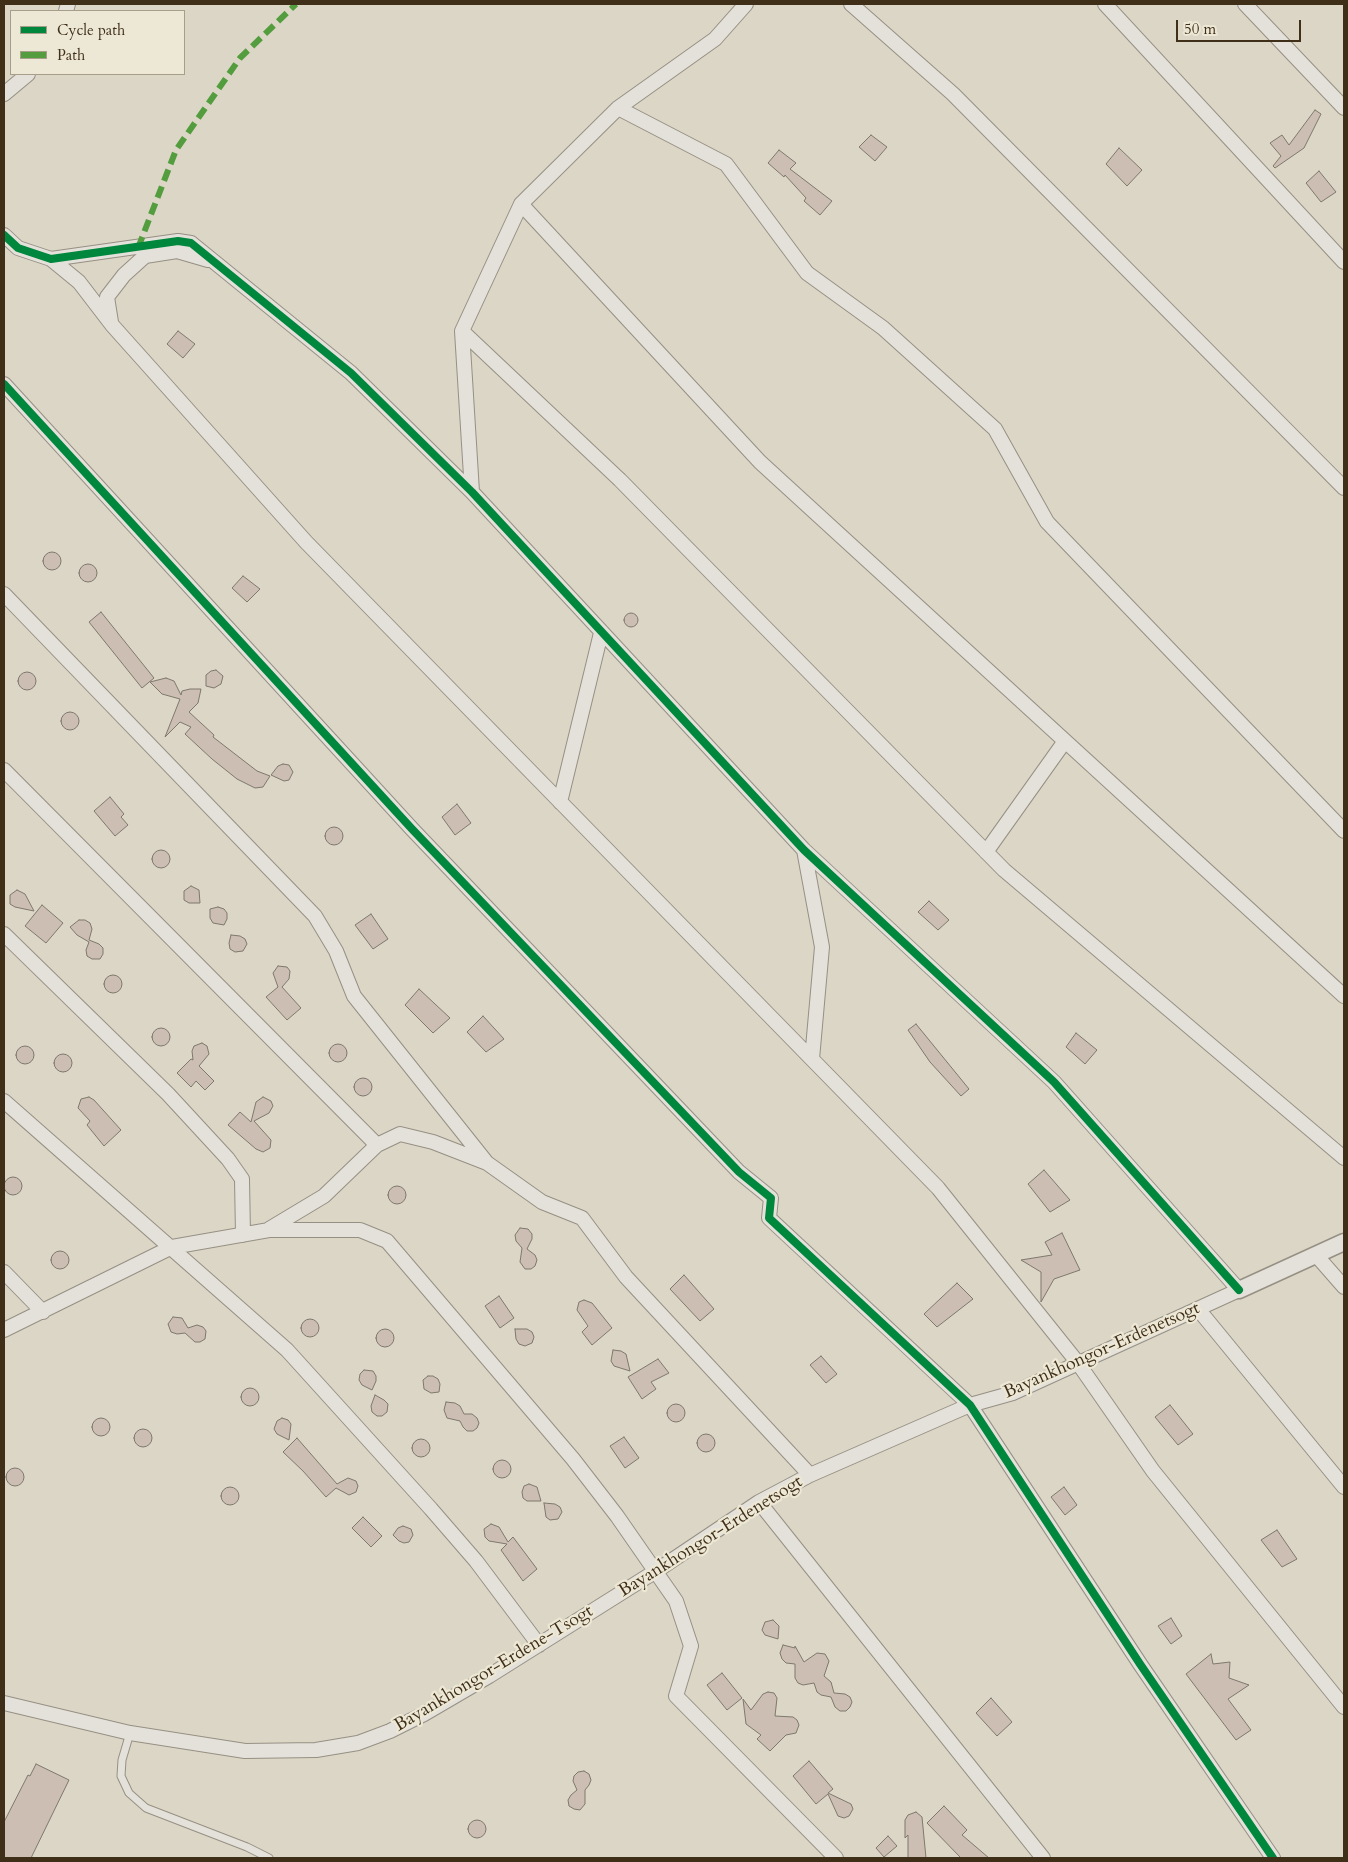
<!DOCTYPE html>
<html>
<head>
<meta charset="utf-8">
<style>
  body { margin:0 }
  #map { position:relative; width:1348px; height:1862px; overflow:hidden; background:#dcd6c6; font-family:Cardo,serif }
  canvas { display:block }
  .frame { position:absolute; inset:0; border:5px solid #3f2e18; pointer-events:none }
  .legend { position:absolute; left:10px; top:10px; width:175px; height:65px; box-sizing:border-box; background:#ede8d5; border:1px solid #a79e89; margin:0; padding:6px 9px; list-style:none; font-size:15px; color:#3f2e18 }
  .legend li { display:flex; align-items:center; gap:10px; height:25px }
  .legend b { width:25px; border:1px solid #a79e89 }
  .scale { position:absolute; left:1176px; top:20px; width:125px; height:22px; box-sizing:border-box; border:2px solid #3f2e18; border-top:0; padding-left:6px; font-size:15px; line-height:18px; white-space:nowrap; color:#3f2e18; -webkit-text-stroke:4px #ede8d5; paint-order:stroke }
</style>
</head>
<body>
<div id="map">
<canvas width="1348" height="1862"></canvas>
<div class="frame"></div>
<ul class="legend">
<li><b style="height:6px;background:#00873e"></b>Cycle path</li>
<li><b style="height:6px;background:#539d3e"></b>Path</li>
</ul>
<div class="scale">50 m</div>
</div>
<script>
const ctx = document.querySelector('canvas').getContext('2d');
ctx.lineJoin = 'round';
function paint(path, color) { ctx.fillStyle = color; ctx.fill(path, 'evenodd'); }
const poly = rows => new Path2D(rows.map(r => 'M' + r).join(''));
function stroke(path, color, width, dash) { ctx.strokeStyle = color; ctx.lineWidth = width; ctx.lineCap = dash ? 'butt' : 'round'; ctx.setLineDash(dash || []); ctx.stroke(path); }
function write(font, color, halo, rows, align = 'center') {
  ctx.font = font + ' Cardo,serif'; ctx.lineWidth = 4.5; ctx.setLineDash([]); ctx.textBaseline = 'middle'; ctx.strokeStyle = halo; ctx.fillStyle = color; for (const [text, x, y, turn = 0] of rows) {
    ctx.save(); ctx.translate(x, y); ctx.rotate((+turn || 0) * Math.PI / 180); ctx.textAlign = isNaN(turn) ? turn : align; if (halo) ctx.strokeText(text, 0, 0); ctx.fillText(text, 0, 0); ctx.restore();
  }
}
const building = poly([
  [1315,110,1321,114,1304,148,1275,168,1273,166,1281,156,1270,143,1282,135,1289,145,1315,110],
  [871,135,887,147,875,161,859,147,871,135],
  [1119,148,1142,170,1127,186,1106,164,1119,148],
  [779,150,796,163,790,169,832,201,820,215,804,201,806,198,785,175,784,177,768,163,779,150],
  [1319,171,1336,192,1321,202,1306,183,1319,171],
  [178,331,195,344,183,358,167,344,178,331],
  '43 561a9 9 0 1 1 18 0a9 9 0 1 1-18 0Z',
  '79 573a9 9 0 1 1 18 0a9 9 0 1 1-18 0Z',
  [243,576,260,589,247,602,232,588,243,576],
  [101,612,154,678,142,688,89,622,101,612],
  '624 620a7 7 0 1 1 14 0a7 7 0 1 1-14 0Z',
  [216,670,223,676,221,684,214,688,206,686,206,675,211,671,216,670],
  '18 681a9 9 0 1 1 18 0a9 9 0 1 1-18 0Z',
  [166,678,174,681,181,695,182,691,190,689,201,689,198,703,189,712,214,735,213,737,257,771,270,776,263,787,255,788,237,779,212,759,185,734,191,727,180,722,165,737,180,699,162,694,150,682,166,678],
  '61 721a9 9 0 1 1 18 0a9 9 0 1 1-18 0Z',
  [283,764,289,765,293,772,289,780,284,781,271,775,278,766,283,764],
  [110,797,124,814,121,817,128,825,115,836,94,811,110,797],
  [457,804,471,823,455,835,442,817,457,804],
  '325 836a9 9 0 1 1 18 0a9 9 0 1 1-18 0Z',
  '152 859a9 9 0 1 1 18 0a9 9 0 1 1-18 0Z',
  [191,886,199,890,200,903,189,903,184,900,184,891,191,886],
  [17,890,25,894,34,911,15,907,10,904,10,895,17,890],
  [929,901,949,920,938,930,918,912,929,901],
  [42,905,63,923,46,943,25,926,42,905],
  [218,907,224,909,227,913,227,919,224,925,213,923,210,918,210,909,218,907],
  [371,914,388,939,373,949,355,925,371,914],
  [79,920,85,920,90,923,92,929,89,940,99,944,103,948,103,954,100,959,92,959,87,956,86,950,89,942,77,935,70,927,79,920],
  [231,935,240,936,245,939,247,944,243,951,235,952,230,949,229,943,231,935],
  [278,966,287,967,290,971,289,979,282,987,301,1008,287,1020,266,997,278,987,273,973,278,966],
  '104 984a9 9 0 1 1 18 0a9 9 0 1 1-18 0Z',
  [419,989,450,1018,433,1033,405,1005,419,989],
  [483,1016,504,1039,486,1052,467,1032,483,1016],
  [916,1024,969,1089,961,1096,930,1062,908,1030,916,1024],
  '152 1037a9 9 0 1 1 18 0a9 9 0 1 1-18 0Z',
  [1076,1033,1097,1050,1085,1064,1066,1047,1076,1033],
  [202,1043,207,1046,209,1054,199,1066,214,1081,205,1090,196,1081,191,1087,177,1073,191,1059,193,1060,192,1051,194,1046,202,1043],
  '329 1053a9 9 0 1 1 18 0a9 9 0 1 1-18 0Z',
  '16 1055a9 9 0 1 1 18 0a9 9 0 1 1-18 0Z',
  '54 1063a9 9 0 1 1 18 0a9 9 0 1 1-18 0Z',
  '354 1087a9 9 0 1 1 18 0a9 9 0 1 1-18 0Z',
  [89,1097,94,1100,121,1130,104,1146,87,1125,90,1121,78,1108,81,1099,89,1097],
  [263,1097,271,1101,273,1106,269,1113,254,1121,271,1140,270,1148,263,1152,256,1149,228,1125,240,1112,251,1122,256,1102,263,1097],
  [1044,1170,1070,1200,1050,1212,1028,1184,1044,1170],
  '4 1186a9 9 0 1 1 18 0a9 9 0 1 1-18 0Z',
  '388 1195a9 9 0 1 1 18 0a9 9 0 1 1-18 0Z',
  [520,1228,528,1229,532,1234,532,1239,527,1249,535,1255,537,1260,535,1266,531,1269,525,1269,520,1262,522,1248,516,1241,515,1235,520,1228],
  [1062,1233,1080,1270,1054,1279,1041,1302,1041,1272,1021,1260,1052,1255,1045,1242,1062,1233],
  '51 1260a9 9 0 1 1 18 0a9 9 0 1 1-18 0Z',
  [684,1275,714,1309,700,1321,670,1289,684,1275],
  [957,1283,973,1299,937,1327,924,1314,957,1283],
  [499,1296,514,1318,500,1328,485,1306,499,1296],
  [584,1300,592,1303,612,1328,592,1345,582,1332,588,1326,577,1310,579,1302,584,1300],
  [173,1317,182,1318,188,1328,197,1325,203,1327,206,1331,205,1339,200,1342,195,1342,185,1333,177,1334,171,1332,168,1324,173,1317],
  '301 1328a9 9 0 1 1 18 0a9 9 0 1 1-18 0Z',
  [515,1329,527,1329,532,1332,534,1337,532,1343,525,1346,519,1344,516,1339,515,1329],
  '376 1338a9 9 0 1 1 18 0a9 9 0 1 1-18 0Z',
  [613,1350,621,1351,626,1354,630,1371,614,1366,611,1361,613,1350],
  [821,1356,837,1374,826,1383,810,1365,821,1356],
  [658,1359,669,1373,651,1382,656,1389,642,1399,628,1377,658,1359],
  [364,1370,373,1371,376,1376,376,1381,372,1390,362,1385,359,1380,360,1374,364,1370],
  [428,1376,433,1376,438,1379,440,1384,439,1392,431,1393,424,1389,423,1380,428,1376],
  '241 1397a9 9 0 1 1 18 0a9 9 0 1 1-18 0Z',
  [375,1395,384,1400,388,1404,387,1412,382,1416,377,1416,372,1412,371,1406,375,1395],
  [446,1402,455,1403,460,1406,464,1414,472,1414,477,1418,479,1423,477,1428,473,1431,467,1431,463,1427,460,1421,447,1418,444,1410,446,1402],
  '667 1413a9 9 0 1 1 18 0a9 9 0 1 1-18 0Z',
  [1170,1405,1193,1434,1178,1445,1155,1417,1170,1405],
  [282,1418,288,1420,291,1424,289,1440,277,1434,274,1429,277,1421,282,1418],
  '92 1427a9 9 0 1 1 18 0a9 9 0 1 1-18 0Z',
  '134 1438a9 9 0 1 1 18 0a9 9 0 1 1-18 0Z',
  '697 1443a9 9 0 1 1 18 0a9 9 0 1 1-18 0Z',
  [624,1437,639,1458,625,1468,610,1446,624,1437],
  [297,1438,337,1484,348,1478,356,1481,358,1486,356,1492,349,1495,336,1488,326,1497,303,1471,283,1452,297,1438],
  '412 1448a9 9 0 1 1 18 0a9 9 0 1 1-18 0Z',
  '493 1469a9 9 0 1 1 18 0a9 9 0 1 1-18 0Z',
  '6 1477a9 9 0 1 1 18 0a9 9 0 1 1-18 0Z',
  [529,1484,537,1487,541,1501,527,1501,523,1498,522,1492,524,1486,529,1484],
  [1064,1487,1077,1505,1065,1515,1051,1497,1064,1487],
  '221 1496a9 9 0 1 1 18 0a9 9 0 1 1-18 0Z',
  [544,1503,555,1504,560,1507,562,1512,558,1519,550,1520,546,1517,544,1503],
  [363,1517,382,1536,371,1547,352,1528,363,1517],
  [491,1524,499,1527,508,1542,513,1537,537,1569,523,1581,501,1550,507,1544,489,1541,485,1537,484,1529,491,1524],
  [403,1526,411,1529,413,1535,409,1542,404,1543,399,1541,393,1535,398,1528,403,1526],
  [1277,1530,1297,1559,1282,1567,1261,1540,1277,1530],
  [1171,1618,1182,1636,1171,1644,1158,1626,1171,1618],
  [773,1620,779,1626,778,1639,765,1635,762,1630,765,1622,773,1620],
  [783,1645,795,1648,795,1646,804,1662,817,1653,825,1654,829,1661,824,1676,831,1682,834,1693,845,1694,850,1697,852,1702,850,1707,846,1711,840,1711,835,1707,831,1697,821,1695,817,1692,814,1683,803,1685,798,1683,795,1678,795,1664,786,1663,782,1659,780,1653,783,1645],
  [1211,1654,1213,1664,1230,1662,1229,1678,1249,1685,1228,1699,1251,1730,1236,1740,1186,1674,1211,1654],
  [722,1673,742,1698,727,1710,707,1685,722,1673],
  [768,1692,774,1693,777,1698,775,1716,793,1717,797,1720,799,1725,796,1733,786,1735,770,1751,757,1739,761,1735,746,1724,743,1699,751,1710,763,1694,768,1692],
  [991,1698,1012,1722,997,1736,976,1713,991,1698],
  [809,1761,833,1789,828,1793,851,1804,853,1809,849,1816,844,1818,838,1816,828,1794,816,1804,793,1776,809,1761],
  [36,1764,69,1780,31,1858,4,1858,4,1822,28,1775,30,1776,36,1764],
  [584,1771,589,1774,591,1780,589,1785,585,1790,585,1804,580,1810,574,1809,569,1806,568,1800,571,1795,577,1790,573,1781,574,1776,578,1772,584,1771],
  [944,1806,967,1830,962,1835,989,1858,961,1858,927,1823,944,1806],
  [916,1812,922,1817,926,1858,908,1858,908,1835,905,1838,905,1820,908,1815,916,1812],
  '468 1829a9 9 0 1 1 18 0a9 9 0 1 1-18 0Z',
  [888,1836,897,1846,884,1857,876,1848,888,1836]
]);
paint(building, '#ccbeb2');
stroke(building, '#7e786d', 1);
const service = poly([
  [130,1733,122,1760,121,1776,129,1793,146,1808,247,1847,269,1858]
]);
const minor = poly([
  [851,4,953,94,1344,488],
  [1105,4,1344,262],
  [1245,4,1344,108],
  [66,11,68,4],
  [4,94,28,74],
  [618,108,726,164,807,273,883,328,995,429,1047,522,1344,831],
  [521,204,760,462,1344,996],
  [4,235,18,248,51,259,178,241,191,243,351,373,472,492,804,850,1054,1082,1239,1290,1013,1393,970,1405,810,1475,759,1502,656,1571,489,1676,424,1714,390,1731,358,1743,316,1750,245,1751,130,1733,4,1703],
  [51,259,79,282,112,325,306,542,938,1188,1078,1363,1153,1471,1344,1707],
  [111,322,107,297,124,275,145,256,177,251,208,260],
  [462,331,620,480,1004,870,1344,1158],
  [4,384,412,829,739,1172,771,1198,769,1218,970,1405,1140,1664,1273,1858],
  [472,492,462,331,521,204,618,108,715,39,746,4],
  [4,594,315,916,336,951,354,996,487,1163],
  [4,770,377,1145],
  [560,802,601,633],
  [804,850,822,947,812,1059],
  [986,852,1065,741],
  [4,934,168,1094,228,1159,242,1179,243,1235],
  [4,1101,287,1350,431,1509,476,1561,539,1645],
  [269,1229,324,1196,377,1145,400,1134,433,1142,487,1163,542,1202,582,1218,626,1277,810,1475],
  [1316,1255,1344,1287],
  [4,1272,43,1312],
  [1198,1309,1344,1487],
  [4,1330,172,1247,269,1230,360,1230,387,1241,573,1459,617,1516,676,1601,691,1646,676,1696,836,1858],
  [759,1502,1043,1858]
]);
const tertiary = poly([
  [1239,1290,1344,1242]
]);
stroke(service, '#969084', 9);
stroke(minor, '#969084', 16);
stroke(tertiary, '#969084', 19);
stroke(service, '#e4e1da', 7);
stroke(minor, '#e4e1da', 14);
stroke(tertiary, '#e4e1da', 16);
stroke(poly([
  [138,248,176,150,240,58,296,4]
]), '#539d3e', 6, [12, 6]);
stroke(poly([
  [4,235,18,248,51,259,178,241,191,243,351,373,472,492,804,850,1054,1082,1239,1290],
  [4,384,412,829,739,1172,771,1198,769,1218,970,1405,1140,1664,1273,1858]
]), '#00873e', 8);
write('18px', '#3f2e18', '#ede8d5', [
  ["Bayankhongor-Erdenetsogt",1102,1351,-24],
  ["Bayankhongor-Erdenetsogt",711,1537,-32],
  ["Bayankhongor-Erdene-Tsogt",494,1669,-31]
]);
</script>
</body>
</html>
